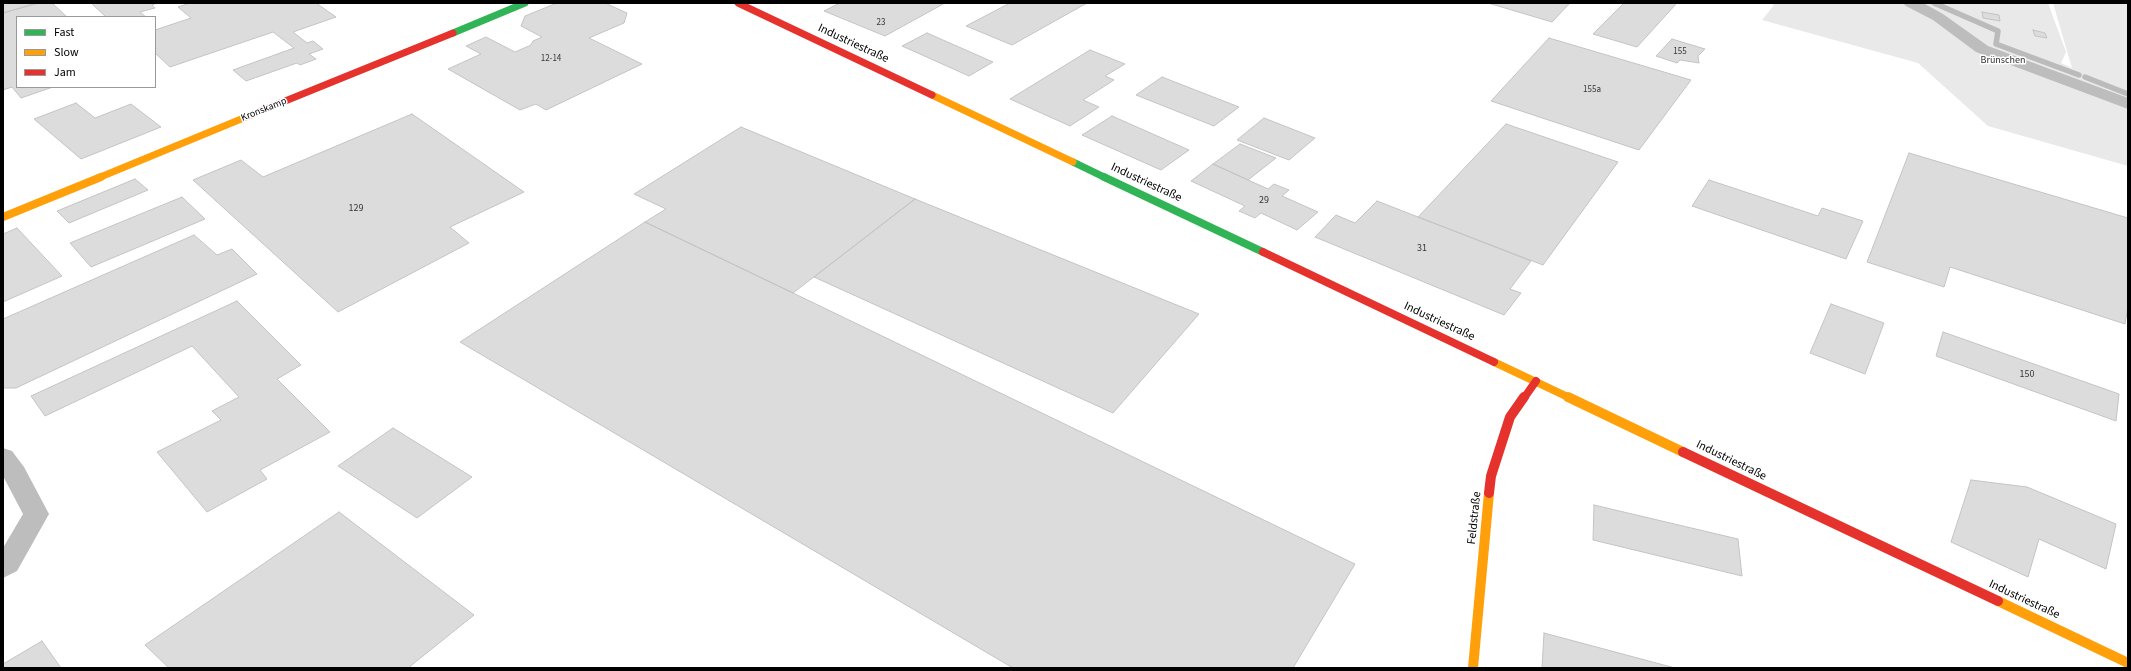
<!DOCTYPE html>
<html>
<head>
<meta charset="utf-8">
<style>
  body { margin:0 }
  #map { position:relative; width:2131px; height:671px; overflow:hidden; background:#fff; font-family:"Source Sans 3",sans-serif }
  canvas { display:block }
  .frame { position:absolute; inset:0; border:4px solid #000; pointer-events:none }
  .legend { position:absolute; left:16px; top:16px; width:140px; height:72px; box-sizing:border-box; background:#fff; border:1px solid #999; margin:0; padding:5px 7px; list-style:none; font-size:12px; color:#000 }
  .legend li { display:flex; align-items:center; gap:8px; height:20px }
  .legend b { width:20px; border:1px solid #999 }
</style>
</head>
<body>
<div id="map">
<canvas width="2131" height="671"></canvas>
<div class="frame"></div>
<ul class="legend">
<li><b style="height:5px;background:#30b455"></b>Fast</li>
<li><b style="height:5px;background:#ff9f0a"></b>Slow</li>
<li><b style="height:5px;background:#e5322d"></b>Jam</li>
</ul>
</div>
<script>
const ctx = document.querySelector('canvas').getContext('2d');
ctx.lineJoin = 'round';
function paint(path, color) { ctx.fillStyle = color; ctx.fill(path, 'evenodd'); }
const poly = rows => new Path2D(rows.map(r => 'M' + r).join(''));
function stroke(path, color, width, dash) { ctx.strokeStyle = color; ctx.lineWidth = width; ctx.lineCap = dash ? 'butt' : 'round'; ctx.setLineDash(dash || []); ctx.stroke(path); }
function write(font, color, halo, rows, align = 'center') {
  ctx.font = font + ' "Source Sans 3",sans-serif'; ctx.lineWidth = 3; ctx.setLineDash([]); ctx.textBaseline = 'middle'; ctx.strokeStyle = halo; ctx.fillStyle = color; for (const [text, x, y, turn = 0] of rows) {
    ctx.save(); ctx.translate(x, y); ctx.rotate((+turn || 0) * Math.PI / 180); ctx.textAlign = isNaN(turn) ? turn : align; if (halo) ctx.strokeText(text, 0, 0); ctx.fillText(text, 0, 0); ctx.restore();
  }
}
paint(poly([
  [1769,3,2048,3,2066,52,2061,63,2072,68,2053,3,2128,3,2128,166,1988,126,1918,63,1762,20,1774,5]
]), '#e9e9e9');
stroke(poly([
  [1934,3,1998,31,1996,44,2079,75],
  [2085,77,2128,94]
]), '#bbb', 5.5);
const building = poly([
  [3,3,38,3,3,13,3,3],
  [38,3,52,3,67,17,17,17,17,87,53,87,21,98,12,87,3,90,3,13,38,3],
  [91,3,157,3,152,5,155,8,140,12,146,17,106,17,91,3],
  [190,3,316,3,336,17,293,32,307,43,313,41,323,49,309,54,316,59,300,65,297,63,246,81,233,70,294,48,273,32,170,67,155,53,155,30,191,18,178,7,190,3],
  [557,3,605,3,627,13,624,23,589,38,642,64,546,110,536,104,520,110,448,69,481,54,466,46,486,37,515,52,531,45,533,41,542,37,521,26,525,16,557,3],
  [840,3,945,3,885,36,824,11,840,3],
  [1010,3,1087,3,1012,45,966,26,1010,3],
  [1488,3,1570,3,1552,22,1488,3],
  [1624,3,1677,3,1637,47,1593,34,1624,3],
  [1982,12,1999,15,2000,21,1983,18,1982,12],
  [2033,30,2045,33,2047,38,2035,36,2033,30],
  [927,33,993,62,969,76,902,46,927,33],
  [1549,38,1691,80,1639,150,1491,101,1549,38],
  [1672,39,1705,49,1698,56,1699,63,1680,60,1677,63,1656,56,1672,39],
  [1090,50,1125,64,1105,76,1114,80,1083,100,1099,107,1070,126,1010,99,1090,50],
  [1162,77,1239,107,1214,126,1136,95,1162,77],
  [76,103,95,118,131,104,161,127,81,159,34,119,76,103],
  [412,114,524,192,450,227,469,243,338,312,193,180,241,160,263,177,412,114],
  [1112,116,1189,150,1161,170,1082,135,1112,116],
  [1264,118,1315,138,1289,160,1237,140,1264,118],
  [1506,124,1618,162,1543,265,1418,217,1506,124],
  [741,127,915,199,793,293,645,222,666,209,634,194,741,127],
  [1240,144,1276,158,1248,180,1213,164,1240,144],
  [1909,153,2128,218,2128,306,2125,324,1950,267,1944,287,1867,262,1909,153],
  [1213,164,1268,189,1274,184,1289,190,1282,196,1318,212,1297,230,1261,213,1255,218,1239,211,1245,206,1191,181,1213,164],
  [135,179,148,190,69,223,57,211,135,179],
  [1709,180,1818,216,1822,208,1863,221,1846,259,1692,206,1709,180],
  [182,197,205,219,91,267,70,243,182,197],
  [915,199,1199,314,1113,413,814,277,915,199],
  [1377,201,1531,261,1510,289,1521,293,1504,315,1315,237,1336,215,1355,223,1377,201],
  [645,222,793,293,1355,564,1293,668,1013,668,460,342,645,222],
  [17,228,62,276,3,302,3,234,17,228],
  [194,235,217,255,232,249,257,274,16,388,3,388,3,319,194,235],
  [237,301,301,365,277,379,330,432,260,470,267,479,207,512,157,452,221,420,212,411,239,397,192,346,45,416,31,396,237,301],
  [1831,304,1884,323,1865,374,1810,353,1831,304],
  [1943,332,2119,394,2116,421,1936,356,1943,332],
  [393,428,472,477,417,518,338,466,393,428],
  [1971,480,2027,487,2116,524,2106,569,2039,539,2028,577,1951,542,1971,480],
  [1594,505,1738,539,1742,576,1593,540,1594,505],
  [339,512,474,615,408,668,169,668,145,645,339,512],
  [1544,633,1675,668,1542,668,1544,633],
  [42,641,61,668,3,668,3,664,42,641]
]);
paint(building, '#dcdcdc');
stroke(building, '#c4c4c4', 1);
paint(poly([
  [1903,3,1923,3,1943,14,1988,46,2128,98,2128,109,1976,52,1933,20,1906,6,1903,3],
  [3,448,12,451,24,467,49,514,17,571,3,578,3,548,23,514,3,476,3,448]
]), '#bdbdbd');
stroke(poly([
  [453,33,525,3],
  [1073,162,1106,178]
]), '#30b455', 7);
stroke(poly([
  [1104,177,1263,252]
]), '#30b455', 8);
stroke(poly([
  [932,95,1073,162],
  [98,178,263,110]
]), '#ff9f0a', 7);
stroke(poly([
  [3,217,101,177],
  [1494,362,1570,398]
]), '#ff9f0a', 8);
stroke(poly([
  [1568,397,1683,452],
  [1998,601,2128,663],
  [1473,668,1489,493]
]), '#ff9f0a', 10);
stroke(poly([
  [738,3,932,95],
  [263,110,453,33]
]), '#e5322d', 7);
stroke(poly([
  [1263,252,1494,362],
  [1524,398,1536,381]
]), '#e5322d', 8);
stroke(poly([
  [1683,452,1998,601],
  [1489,493,1491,476,1510,417,1524,397]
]), '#e5322d', 10);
write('9px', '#373737', null, [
  ["23",881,23],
  ["155",1680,52],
  ["12-14",551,59],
  ["155a",1592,90]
]);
write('10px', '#2e2e2e', '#fff', [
  ["Brünschen",2003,61]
]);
write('10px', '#000', '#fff', [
  ["Kronskamp",264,110,-22]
]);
write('10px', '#373737', null, [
  ["29",1264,201],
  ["129",356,209],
  ["31",1422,249],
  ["150",2027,375]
]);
write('12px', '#000', '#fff', [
  ["Industriestraße",853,44,25],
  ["Industriestraße",1146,183,25],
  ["Industriestraße",1439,322,25],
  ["Industriestraße",1731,461,26],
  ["Feldstraße",1475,518,-84],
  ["Industriestraße",2024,600,25]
]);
</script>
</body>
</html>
